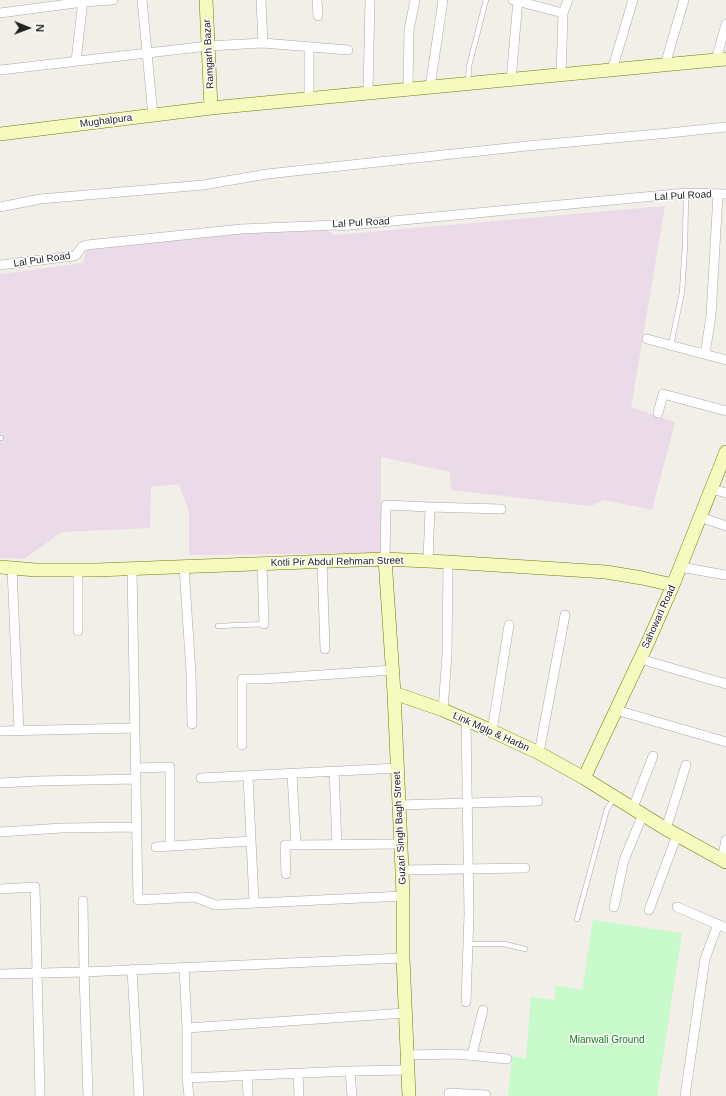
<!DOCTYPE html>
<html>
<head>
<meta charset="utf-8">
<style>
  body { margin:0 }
  #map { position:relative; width:726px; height:1096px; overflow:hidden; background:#f2efe9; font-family:Helvetica,sans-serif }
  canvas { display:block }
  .north { position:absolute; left:8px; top:8px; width:40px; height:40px; -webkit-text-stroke:3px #fff; paint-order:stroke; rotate:91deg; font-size:11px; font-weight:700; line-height:16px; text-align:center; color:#222 }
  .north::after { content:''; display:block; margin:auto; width:14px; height:18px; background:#222; clip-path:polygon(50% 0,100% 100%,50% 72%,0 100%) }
</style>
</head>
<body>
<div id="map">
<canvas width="726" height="1096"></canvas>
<div class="north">N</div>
</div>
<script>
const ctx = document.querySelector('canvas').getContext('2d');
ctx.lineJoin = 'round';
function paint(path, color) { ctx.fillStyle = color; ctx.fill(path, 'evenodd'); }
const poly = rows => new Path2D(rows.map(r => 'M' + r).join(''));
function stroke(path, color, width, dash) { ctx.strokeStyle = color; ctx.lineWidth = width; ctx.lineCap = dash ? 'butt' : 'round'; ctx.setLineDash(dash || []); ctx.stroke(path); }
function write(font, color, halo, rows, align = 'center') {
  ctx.font = font + ' Helvetica,sans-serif'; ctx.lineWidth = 3; ctx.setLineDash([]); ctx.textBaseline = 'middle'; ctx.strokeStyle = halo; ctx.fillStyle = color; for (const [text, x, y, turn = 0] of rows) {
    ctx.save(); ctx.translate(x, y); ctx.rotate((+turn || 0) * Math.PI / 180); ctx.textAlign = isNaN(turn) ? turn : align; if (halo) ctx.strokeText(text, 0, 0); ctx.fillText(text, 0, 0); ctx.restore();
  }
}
paint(poly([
  [665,206,631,407,675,422,652,510,604,500,591,506,451,490,450,472,381,457,381,553,189,555,189,512,179,484,151,487,150,528,62,532,24,559,0,558,0,274,83,263,86,250,204,236,322,228,335,235]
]), '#ebdbe8');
paint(poly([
  [593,920,682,933,657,1096,508,1096,512,1056,526,1059,531,997,555,1000,555,985,582,990]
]), '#c8facc');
const lane = poly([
  [468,82,469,66,486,0],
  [671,345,682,292,685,246,686,193],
  [0,438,1,438],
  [218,626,264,624],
  [577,919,607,809,614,798],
  [469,944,504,944,525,949]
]);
const street = poly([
  [142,0,153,116],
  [317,0,318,16],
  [513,0,563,13,561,75],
  [0,13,83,2,113,0],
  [563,13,568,0],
  [263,43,348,50],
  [716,60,726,24],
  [76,61,83,0],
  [665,65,684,0],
  [0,70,208,46,263,43,261,0],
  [612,70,633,0],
  [511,80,518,0],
  [430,87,443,0],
  [408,90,409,30,415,0],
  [368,93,370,0],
  [309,99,309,47],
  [0,207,40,199,203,185,267,174,527,146,669,133,726,127],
  [0,265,73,256,76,255,82,247,87,245,241,229,336,225,340,226,686,193,726,194],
  [647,339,726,360],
  [705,354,711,316,718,194],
  [658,413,663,394,726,411],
  [711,489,726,493],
  [430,507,501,509],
  [700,517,726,526],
  [385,559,386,505,430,507,428,561],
  [322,561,325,649],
  [262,563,264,624],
  [184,567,191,673,192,724],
  [680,567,726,575],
  [12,568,19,731],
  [132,569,138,900,195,897,215,905,403,896],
  [78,570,78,631],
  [640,659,726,684],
  [443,710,447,654,448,562],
  [616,710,726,742],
  [0,731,135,728],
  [492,731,509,625],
  [242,745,242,679,263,679,393,670],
  [539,753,565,615],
  [136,768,170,767,170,846],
  [334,771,337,845],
  [248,776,254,903],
  [201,778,398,768],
  [0,783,38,781,136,779],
  [399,805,538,801],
  [633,808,653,756],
  [666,829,686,765],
  [0,832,62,828,136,827],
  [296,845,401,844],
  [156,847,251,841],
  [722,860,726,840],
  [402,870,525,868],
  [286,874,285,845,296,845,292,774],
  [0,889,35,887,40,1096],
  [83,901,84,972,88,1096],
  [614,907,624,860,643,814],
  [677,907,726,928],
  [649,910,677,835],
  [184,967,187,1028,187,1078,189,1096],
  [132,969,139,1096],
  [0,974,84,972,403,958],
  [466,1002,469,914,466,720],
  [187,1028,405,1013],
  [407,1055,457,1054,507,1059],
  [472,1055,483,1010],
  [350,1071,352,1096],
  [298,1073,299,1096],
  [247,1076,248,1096],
  [187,1078,350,1071,407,1070],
  [449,1096,449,1093,486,1095],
  [685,1096,705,959,718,924]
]);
const secondary = poly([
  [206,0,211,108],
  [0,134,211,108,726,59],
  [385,559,394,693,402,870,403,896,403,958,409,1096],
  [0,567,36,570,96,570,385,559,448,562,606,572,642,578,673,585],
  [394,693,443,710,492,731,539,753,584,778,666,829,726,862],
  [584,778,649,640,673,585,726,452]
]);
stroke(lane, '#a9a9a9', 5.5);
stroke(street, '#a9a9a9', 10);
stroke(secondary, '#707d05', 14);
stroke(lane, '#fff', 4.5);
stroke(street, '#fff', 9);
stroke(secondary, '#f7fabf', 13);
write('10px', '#222', '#fff', [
  ["Ramgarh Bazar",209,54,-93],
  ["Mughalpura",106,121,-7],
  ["Lal Pul Road",683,196,-3],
  ["Lal Pul Road",361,223,-3],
  ["Lal Pul Road",42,260,-8],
  ["Kotli Pir Abdul Rehman Street",337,562,-1],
  ["Sahowari Road",659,617,-66],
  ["Link Mglp & Harbn",491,732,24],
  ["Guzari Singh Bagh Street",400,828,-93]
]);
write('10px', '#0c8416', '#fff', [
  ["Mianwali Ground",607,1040]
]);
</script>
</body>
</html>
